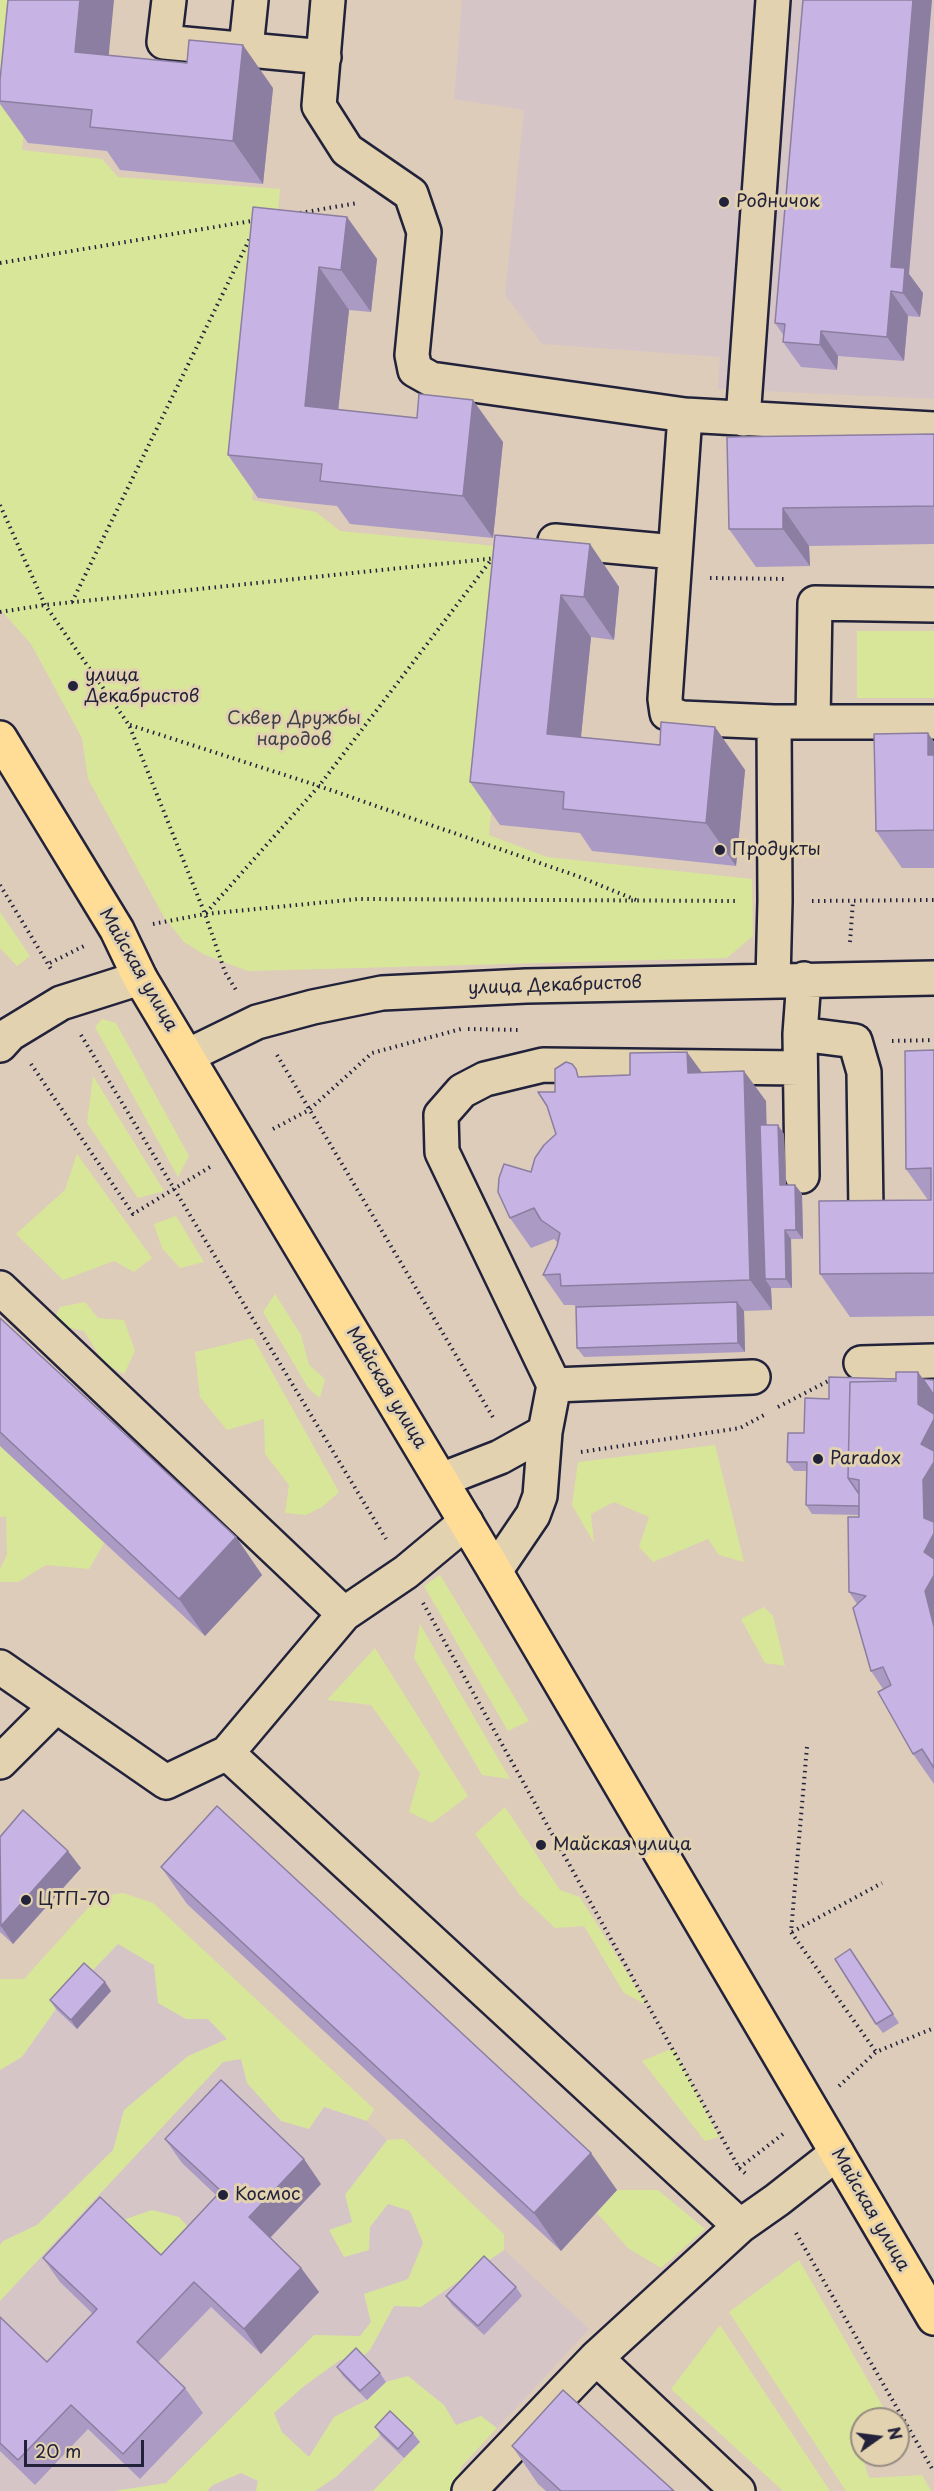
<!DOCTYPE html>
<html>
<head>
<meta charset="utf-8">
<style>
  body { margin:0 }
  #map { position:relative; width:934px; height:2491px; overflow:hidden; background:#ddccba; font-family:"Playpen Sans",sans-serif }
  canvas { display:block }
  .north { position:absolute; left:850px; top:2407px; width:60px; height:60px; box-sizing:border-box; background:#e3d2af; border:2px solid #968c81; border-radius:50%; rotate:76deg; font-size:16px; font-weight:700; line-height:24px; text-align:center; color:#22223b }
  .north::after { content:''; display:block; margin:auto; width:21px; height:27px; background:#22223b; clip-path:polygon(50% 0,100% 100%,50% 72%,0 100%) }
  .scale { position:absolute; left:24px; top:2440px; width:120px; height:27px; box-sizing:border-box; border:3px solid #22223b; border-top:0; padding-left:8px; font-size:18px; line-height:21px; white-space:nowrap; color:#22223b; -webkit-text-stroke:4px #e3d2af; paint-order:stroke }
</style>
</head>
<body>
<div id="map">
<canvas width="934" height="2491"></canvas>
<div class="north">N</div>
<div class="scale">20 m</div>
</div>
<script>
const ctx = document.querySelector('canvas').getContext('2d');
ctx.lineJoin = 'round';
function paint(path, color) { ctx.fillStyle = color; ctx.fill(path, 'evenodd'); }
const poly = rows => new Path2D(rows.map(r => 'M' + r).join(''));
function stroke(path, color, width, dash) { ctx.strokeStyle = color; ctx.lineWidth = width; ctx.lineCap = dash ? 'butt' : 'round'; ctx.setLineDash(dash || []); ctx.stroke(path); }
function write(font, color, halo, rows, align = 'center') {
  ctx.font = font + ' "Playpen Sans",sans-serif'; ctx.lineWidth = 6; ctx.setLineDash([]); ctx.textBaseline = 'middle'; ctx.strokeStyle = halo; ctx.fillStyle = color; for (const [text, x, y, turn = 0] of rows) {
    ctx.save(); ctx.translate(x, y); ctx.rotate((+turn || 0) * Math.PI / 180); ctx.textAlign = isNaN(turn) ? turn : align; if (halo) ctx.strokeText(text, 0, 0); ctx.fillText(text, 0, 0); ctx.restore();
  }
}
paint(poly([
  [462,0,934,0,934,399,718,389,720,357,542,344,505,295,524,110,454,99],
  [123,1893,589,2329,439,2491,0,2491,0,2031]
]), '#d6c5c7');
paint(poly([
  [0,0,36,0,22,150,102,159,118,177,280,189,252,500,316,512,340,531,516,548,489,835,547,857,752,879,753,936,727,958,248,971,205,955,184,942,164,917,88,779,82,738,31,644,0,609],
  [857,631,934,631,934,698,857,698],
  [0,912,30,956,17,966,0,948],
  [102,1019,116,1023,189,1156,178,1177,95,1027],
  [93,1076,164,1191,138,1198,87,1123],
  [77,1154,152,1258,134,1272,114,1261,63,1280,16,1234,65,1190],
  [176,1216,204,1262,180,1268,162,1248,154,1224],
  [275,1294,301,1335,309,1365,325,1379,320,1398,309,1389,263,1312],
  [85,1302,98,1318,124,1320,135,1351,124,1374,104,1363,84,1331,52,1324,60,1307],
  [253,1338,339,1492,322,1507,306,1515,285,1513,289,1485,265,1454,264,1419,227,1430,200,1397,195,1352],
  [715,1445,744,1562,719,1555,708,1539,653,1562,639,1547,649,1517,614,1502,591,1514,594,1543,572,1505,578,1462],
  [0,1446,104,1543,89,1569,46,1565,18,1582,0,1582,0,1569,7,1555,6,1516,0,1517],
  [440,1575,529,1721,508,1731,424,1586],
  [764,1607,773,1616,785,1666,765,1663,741,1619],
  [420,1624,510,1779,482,1775,414,1658],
  [375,1648,468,1796,432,1823,409,1812,420,1773,371,1705,327,1700],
  [505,1807,560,1890,580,1897,647,2005,624,1993,584,1926,555,1928,520,1895,475,1834],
  [123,1893,153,1903,374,2109,367,2121,324,2107,309,2129,281,2121,247,2083,241,2059,223,2062,0,2301,0,2245,3,2241,37,2225,113,2150,124,2110,188,2056,227,2039,208,2019,186,2019,158,2003,154,1965,118,1944,56,2009,22,2057,0,2070,0,1979,24,1979,98,1897],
  [673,2048,719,2137,705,2141,642,2061],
  [404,2139,504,2234,504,2250,421,2307,394,2306,370,2350,362,2357,340,2360,303,2387,274,2413,282,2432,309,2457,334,2417,367,2400,386,2382,408,2376,444,2405,456,2425,481,2416,497,2428,461,2467,456,2487,452,2491,373,2491,420,2442,396,2420,336,2477,315,2491,256,2491,258,2481,241,2473,213,2485,207,2491,114,2491,166,2483,314,2335,360,2336,371,2322,364,2294,408,2279,423,2243,410,2211,388,2204,370,2227,369,2250,344,2257,329,2230,352,2222,345,2195,387,2140],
  [617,2190,658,2190,705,2229,661,2268,628,2248,597,2213],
  [152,2210,179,2217,207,2249,178,2279,117,2222],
  [799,2260,890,2419,862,2419,862,2455,869,2455,863,2459,869,2478,922,2475,931,2491,846,2491,729,2312],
  [720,2325,830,2491,783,2491,671,2389]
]), '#d8e69a');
const minor = poly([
  [169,0,164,42,324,57],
  [328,0,319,106,347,150,411,194,424,232,412,355,415,370,431,379,685,415,934,429],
  [246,48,251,0],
  [685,415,665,699,667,713,682,718,774,722,934,722],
  [743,419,773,0],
  [555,541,675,552],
  [813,721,815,603,934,605],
  [773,980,775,901,774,722],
  [800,1034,855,1041,864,1072,866,1211],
  [0,1045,10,1034,61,1003,140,978],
  [187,1056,257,1022,313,1007,382,993,526,986,934,978],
  [802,1176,800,1034,804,979],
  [0,1288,344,1614],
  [861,1363,934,1361],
  [554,1385,753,1377],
  [441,1480,500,1457,545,1432],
  [495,1571,533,1515,540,1496,545,1432,554,1385,442,1152,441,1115,462,1091,485,1079,543,1065,800,1068],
  [0,1667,166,1782,227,1753,344,1614,406,1572,466,1522],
  [227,1753,740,2226],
  [0,1762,55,1707],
  [596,2358,738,2491],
  [469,2491,596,2358,740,2226,777,2200,837,2153]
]);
const major = poly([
  [0,738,117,930,140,978,495,1571,934,2318]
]);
stroke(minor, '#22223b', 38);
stroke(major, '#22223b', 38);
stroke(poly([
  [300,213,357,203],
  [0,263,257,220],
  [0,505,45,605,129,725,205,914,225,972,236,990],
  [710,578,787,579],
  [72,602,251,236],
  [0,612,45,605,497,558],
  [130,725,319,786,580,877,636,900],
  [0,885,51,969],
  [812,901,934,900],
  [206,913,319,786,491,560],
  [153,924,205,914,358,899,738,901],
  [850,942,853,901],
  [50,963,84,946],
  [468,1029,521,1030],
  [81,1035,386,1539],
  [892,1041,934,1040],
  [277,1055,494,1419],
  [31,1064,133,1214,210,1167],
  [273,1129,309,1110,372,1053,461,1029],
  [778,1407,830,1380],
  [581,1452,740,1428,766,1414],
  [423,1603,739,2168,747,2175],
  [807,1747,791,1932,876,2052],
  [792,1932,882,1883],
  [839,2086,876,2052,934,2028],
  [739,2168,783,2134],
  [796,2233,934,2472]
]), '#22223b', 4, [1.5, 4.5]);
stroke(minor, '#e3d2af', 33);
stroke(major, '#ffdd96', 33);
paint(poly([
  [109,55,273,88,263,184,120,170,107,151,28,143,0,104,0,80],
  [253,207,347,217,377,259,371,312,349,310,338,410,503,442,493,538,350,524,337,506,258,498,228,455],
  [909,274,923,293,920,317,908,316,904,361,838,356,837,370,801,367,783,342,784,336,775,323],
  [934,434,934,544,809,546,810,566,756,567,729,529],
  [495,535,590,544,619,587,614,640,591,637,581,737,660,745,715,727,745,770,736,866,592,851,580,833,500,825,470,782],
  [928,733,934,742,934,868,902,868,876,831],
  [934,1050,934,1316,850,1317,820,1274,928,1200,906,1169],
  [701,1072,766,1101,766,1125,784,1134,786,1185,795,1185,802,1194,803,1239,791,1239,792,1288,771,1288,772,1310,744,1311,745,1352,584,1357,577,1348,576,1307,574,1305,564,1305,543,1275,558,1243,554,1239,531,1248,510,1218,531,1172,556,1134,555,1092,581,1076],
  [0,1318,236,1537,262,1575,205,1636,0,1446],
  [918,1372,923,1379,934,1380,934,1784,913,1754,883,1689,871,1671,857,1604,849,1592,859,1515,812,1514,806,1505,807,1471,794,1471,787,1462,804,1433,829,1399],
  [0,1837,81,1868,13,1944,0,1932],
  [161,1867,617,2190,561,2251,187,1904],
  [850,1949,899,2023,883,2033,876,2024],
  [105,1982,111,1991,77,2029,56,2009,50,2000],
  [165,2139,321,2184,270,2238,301,2268,319,2292,261,2354,211,2307,158,2362,185,2388,203,2413,140,2479,88,2429,35,2485,0,2451,0,2317,47,2362,93,2314,60,2282,43,2258,161,2255,217,2196,182,2163],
  [516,2287,522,2296,484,2335,452,2305,446,2296],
  [337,2367,380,2373,386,2382,367,2400,343,2376],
  [375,2427,413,2433,420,2442,404,2458,381,2436],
  [512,2446,674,2491,546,2491,538,2484]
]), '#ab9bc4');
paint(poly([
  [80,0,114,0,105,94,75,52],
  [913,0,932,0,909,274,923,293,920,317,903,293,891,267],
  [243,45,273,88,263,184,233,141],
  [347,217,377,259,371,312,341,270],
  [319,267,349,310,334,449,305,406],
  [891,291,908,316,904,361,887,337],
  [821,331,838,356,837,370,820,345],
  [473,400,503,442,493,538,463,496],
  [783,508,809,546,810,566,783,529],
  [590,544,619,587,614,640,584,597],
  [561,595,591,637,577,776,547,734],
  [715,727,745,770,736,866,706,823],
  [928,733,934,742,934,764,928,755],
  [687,1052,709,1082,688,1073],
  [744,1071,766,1101,771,1279,765,1279,771,1288,772,1310,750,1280],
  [778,1125,784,1134,786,1194,780,1185],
  [795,1185,802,1194,803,1239,796,1230],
  [785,1230,791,1239,792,1288,786,1279],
  [737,1302,744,1311,745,1352,738,1343],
  [918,1372,934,1395,934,1532,924,1518,921,1444,916,1409],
  [934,1533,934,1566,924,1552],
  [236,1537,262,1575,205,1636,179,1599],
  [934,1575,934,1627,925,1591],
  [68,1851,81,1868,13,1944,1,1926],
  [105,1982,111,1991,77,2029,71,2020],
  [591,2153,617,2190,561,2251,534,2213],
  [304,2159,321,2184,266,2242,249,2217],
  [301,2268,319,2292,261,2354,244,2329]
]), '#8b7ea0');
const building = poly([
  [8,0,80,0,75,52,187,63,189,40,243,45,233,141,90,127,92,110,0,101,0,80,8,0],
  [803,0,913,0,891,267,905,268,903,293,891,291,887,337,821,331,820,345,783,342,785,324,775,323,803,0],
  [253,207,347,217,341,270,319,267,305,406,417,418,419,394,473,400,463,496,320,481,322,464,228,455,253,207],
  [934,434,934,506,783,508,783,529,729,529,727,437,934,434],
  [495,535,590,544,584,597,561,595,547,734,660,745,661,722,715,727,706,823,563,809,564,792,470,782,495,535],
  [928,733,928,755,934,755,934,830,876,831,874,734,928,733],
  [934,1050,934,1273,820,1274,819,1201,931,1200,931,1168,906,1169,905,1051,934,1050],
  [687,1052,688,1073,744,1071,750,1280,561,1286,560,1274,543,1275,557,1246,560,1233,541,1220,534,1208,510,1218,498,1192,499,1178,504,1164,531,1172,535,1158,544,1145,556,1134,547,1106,538,1092,555,1092,555,1069,566,1062,572,1064,576,1069,578,1077,630,1075,630,1053,687,1052],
  [760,1125,778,1125,780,1185,795,1185,796,1230,785,1230,786,1279,765,1279,760,1125],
  [737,1302,738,1343,577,1348,576,1307,737,1302],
  [0,1318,236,1537,179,1599,0,1432,0,1318],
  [896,1372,918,1372,918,1404,934,1414,934,1419,921,1444,934,1451,934,1462,923,1480,924,1518,934,1522,934,1533,924,1552,934,1559,934,1575,925,1591,934,1627,934,1768,922,1749,913,1754,878,1692,891,1685,883,1667,871,1671,853,1608,866,1596,849,1592,848,1517,859,1517,859,1480,848,1478,850,1382,896,1381,896,1372],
  [829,1377,896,1379,896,1381,850,1382,848,1478,859,1494,859,1506,806,1505,807,1462,787,1462,788,1433,804,1433,805,1398,829,1399,829,1377],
  [923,1379,934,1380,934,1395,923,1379],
  [217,1806,591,2153,534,2213,161,1867,217,1806],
  [23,1810,68,1851,1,1926,0,1837,23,1810],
  [850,1949,893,2014,876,2024,835,1959,850,1949],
  [84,1963,105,1982,71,2020,50,2000,84,1963],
  [221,2080,304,2159,249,2217,301,2268,244,2329,194,2282,137,2342,185,2388,123,2454,71,2405,18,2460,0,2443,0,2317,47,2362,97,2309,43,2258,100,2197,161,2255,221,2191,165,2139,221,2080],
  [484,2256,516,2287,478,2326,446,2296,484,2256],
  [356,2348,380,2373,360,2391,337,2367,356,2348],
  [563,2390,674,2491,561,2491,512,2446,563,2390],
  [390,2411,413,2433,398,2449,375,2427,390,2411]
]);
paint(building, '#c7b4e4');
stroke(building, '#8b7ea0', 1.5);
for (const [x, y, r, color] of [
  [724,202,6,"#22223b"],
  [73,686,6,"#22223b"],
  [720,850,6,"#22223b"],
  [818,1459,6,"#22223b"],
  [541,1845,6,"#22223b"],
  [26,1900,6,"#22223b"],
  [223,2195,6,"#22223b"]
]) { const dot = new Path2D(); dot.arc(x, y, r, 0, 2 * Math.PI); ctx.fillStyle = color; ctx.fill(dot); stroke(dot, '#e3d2af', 2); }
write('18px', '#22223b', '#e3d2af', [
  ["Родничок",736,202],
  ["улица",85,676],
  ["Декабристов",85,697],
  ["Продукты",732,850],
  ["Paradox",830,1459],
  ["Майская улица",553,1845],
  ["ЦТП-70",38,1900],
  ["Космос",235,2195]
], 'left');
write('18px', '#3d3f49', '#e3d2af', [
  ["Сквер Дружбы",294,719],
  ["народов",294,740]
]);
write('18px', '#22223b', '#e3d2af', [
  ["Майская улица",138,970,60],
  ["улица Декабристов",555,986,-2],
  ["Майская улица",386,1388,59],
  ["Майская улица",870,2210,60]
]);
</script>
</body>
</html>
